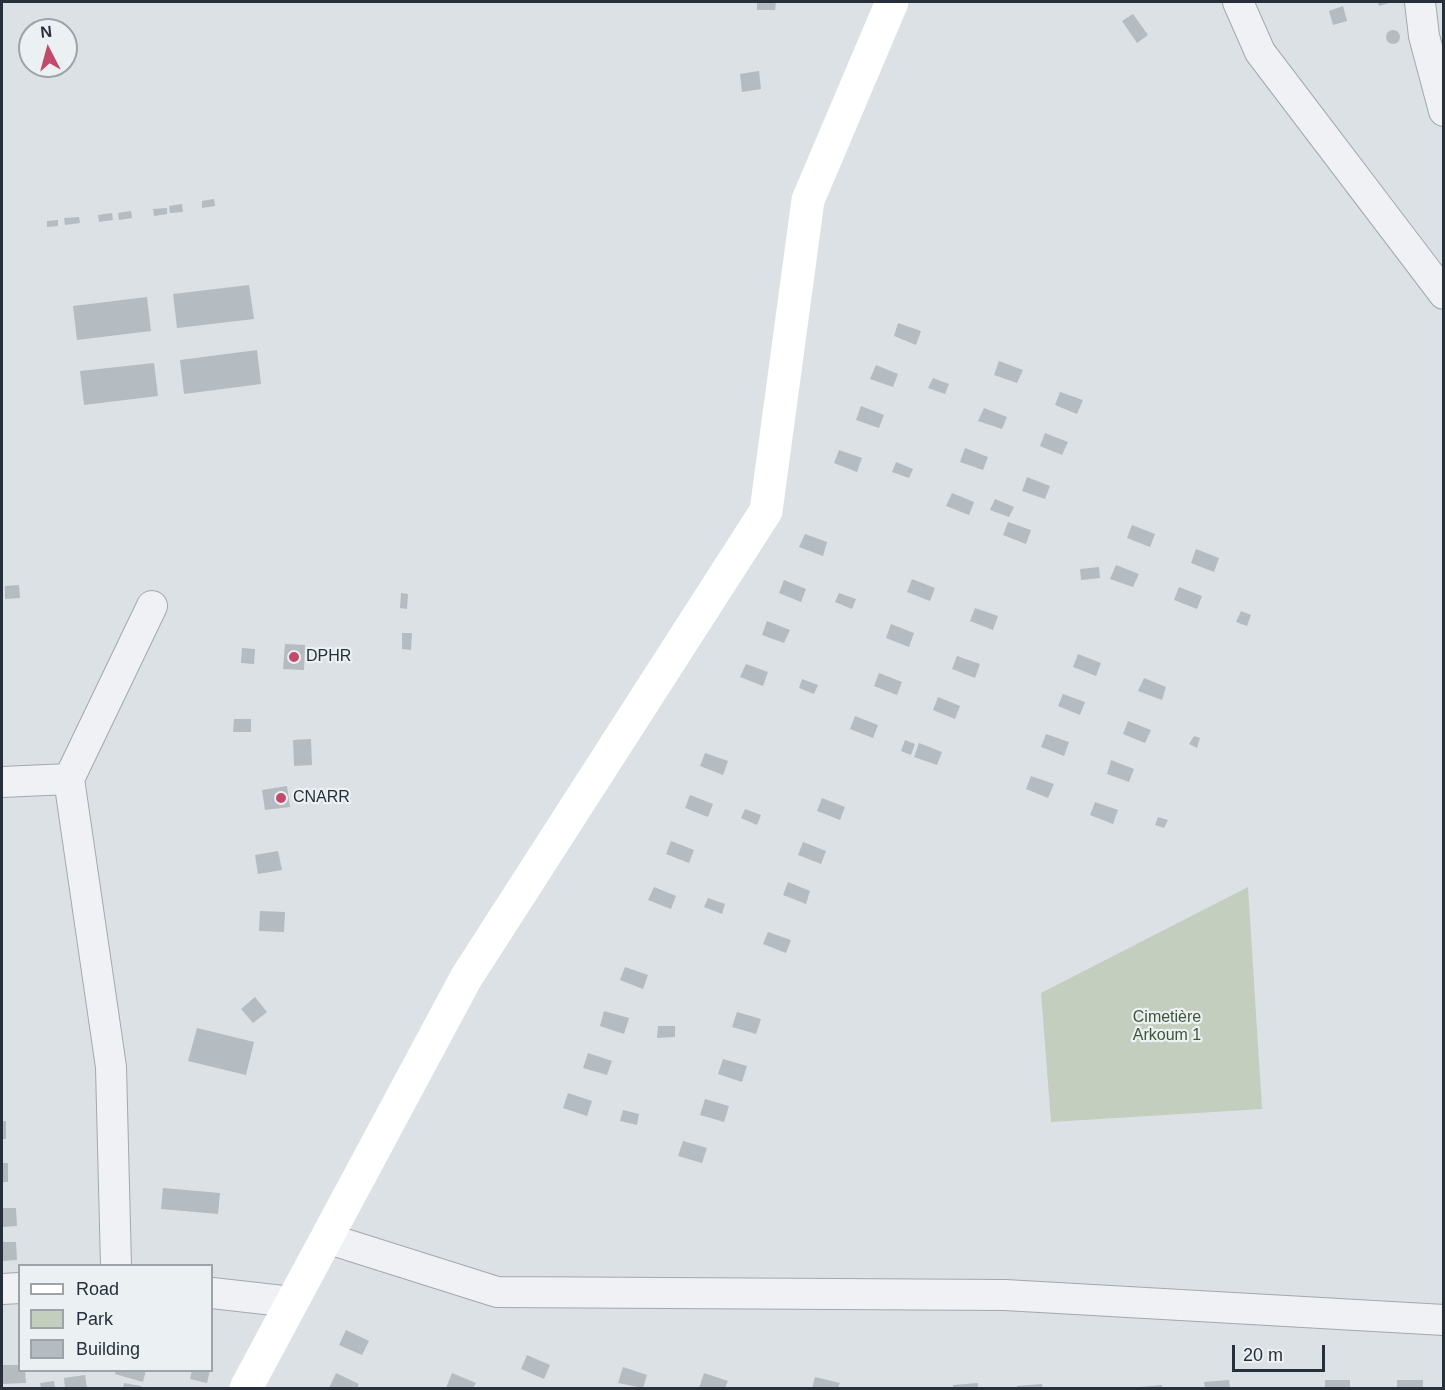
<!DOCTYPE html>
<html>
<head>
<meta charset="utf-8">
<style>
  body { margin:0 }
  #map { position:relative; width:1445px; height:1390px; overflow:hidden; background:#dce1e5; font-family:Helvetica,sans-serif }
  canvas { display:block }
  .frame { position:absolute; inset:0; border:3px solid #27303a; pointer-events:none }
  .legend { position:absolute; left:18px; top:1264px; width:195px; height:108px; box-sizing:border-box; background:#ebf0f3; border:2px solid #9da3a9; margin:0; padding:8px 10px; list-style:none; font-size:18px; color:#27303a }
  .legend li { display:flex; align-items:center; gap:12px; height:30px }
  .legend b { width:30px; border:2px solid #9da3a9 }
  .north { position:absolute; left:18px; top:18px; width:60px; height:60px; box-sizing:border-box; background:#ebf0f3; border:2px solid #9da3a9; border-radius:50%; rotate:354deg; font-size:16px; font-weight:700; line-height:24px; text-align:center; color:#27303a }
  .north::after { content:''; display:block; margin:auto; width:21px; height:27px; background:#c24a6b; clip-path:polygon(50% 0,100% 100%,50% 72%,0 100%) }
  .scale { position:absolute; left:1232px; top:1345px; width:93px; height:27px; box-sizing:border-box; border:3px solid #27303a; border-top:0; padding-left:8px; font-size:18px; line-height:21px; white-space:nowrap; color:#27303a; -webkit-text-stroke:4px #ebf0f3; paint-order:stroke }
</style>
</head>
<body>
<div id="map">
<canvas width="1445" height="1390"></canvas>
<div class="frame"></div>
<ul class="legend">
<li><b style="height:8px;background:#fff"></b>Road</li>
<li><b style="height:16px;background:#c4cebe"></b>Park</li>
<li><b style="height:16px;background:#b4bbc1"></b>Building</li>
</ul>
<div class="north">N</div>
<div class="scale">20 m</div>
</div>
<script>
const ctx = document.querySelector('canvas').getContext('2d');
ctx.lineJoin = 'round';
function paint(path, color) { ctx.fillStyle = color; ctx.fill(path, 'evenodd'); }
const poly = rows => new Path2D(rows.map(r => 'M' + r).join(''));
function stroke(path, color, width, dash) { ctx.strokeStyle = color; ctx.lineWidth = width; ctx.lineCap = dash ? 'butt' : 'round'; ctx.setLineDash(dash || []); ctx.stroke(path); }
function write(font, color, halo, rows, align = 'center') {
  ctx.font = font + ' Helvetica,sans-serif'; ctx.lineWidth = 4.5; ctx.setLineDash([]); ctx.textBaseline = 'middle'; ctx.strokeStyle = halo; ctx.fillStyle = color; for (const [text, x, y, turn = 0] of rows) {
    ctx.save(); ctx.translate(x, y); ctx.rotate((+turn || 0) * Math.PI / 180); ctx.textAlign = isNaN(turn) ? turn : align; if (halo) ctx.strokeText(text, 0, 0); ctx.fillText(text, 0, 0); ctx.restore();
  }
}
paint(poly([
  [1248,887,1262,1109,1051,1122,1041,993]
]), '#c4cebe');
paint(poly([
  [757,2,776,2,775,10,757,10],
  [1378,2,1392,2,1379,6],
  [1343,6,1347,21,1333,25,1329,11],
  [1133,14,1148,35,1137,43,1122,21],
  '1386 37a7 7 0 1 1 14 0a7 7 0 1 1-14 0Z',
  [759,71,761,89,742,92,740,74],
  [214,199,215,206,202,208,202,201],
  [182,204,183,212,170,213,169,206],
  [167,208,167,214,154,216,153,209],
  [131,211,132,218,119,220,118,213],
  [112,213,113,220,99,222,98,215],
  [79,217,80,223,65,225,64,218],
  [58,220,58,226,47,227,47,221],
  [249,285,254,319,177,328,173,294],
  [147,297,151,331,77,340,73,306],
  [898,323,921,331,916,345,894,336],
  [257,350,261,384,184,394,180,360],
  [999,361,1023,370,1017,383,994,375],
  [154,363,158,396,84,405,80,371],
  [876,365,898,374,893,387,870,379],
  [933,378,949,384,945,394,928,388],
  [1060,392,1083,400,1077,414,1055,405],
  [861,406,884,415,879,428,856,420],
  [984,408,1007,417,1002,429,978,421],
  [1045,433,1068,442,1062,455,1040,446],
  [965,448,988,457,983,470,960,462],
  [839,450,862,458,857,472,834,463],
  [896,462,913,469,909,478,892,472],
  [1027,477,1050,486,1045,499,1022,491],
  [952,493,974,502,969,515,946,506],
  [995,499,1014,507,1009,517,990,510],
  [1008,522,1031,530,1026,544,1003,535],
  [1132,525,1155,534,1150,547,1127,538],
  [805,534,827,542,823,556,799,547],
  [1196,549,1219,558,1214,572,1191,563],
  [1116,565,1139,574,1133,587,1110,579],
  [1099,567,1100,578,1081,580,1080,569],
  [912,579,935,588,930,601,907,592],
  [784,580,806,589,801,602,779,593],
  [19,585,20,598,5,599,5,586],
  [1179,587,1202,596,1197,609,1174,600],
  [401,593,408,594,407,609,400,608],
  [839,593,856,599,852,609,835,602],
  [975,608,998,616,993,630,970,621],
  [1241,611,1251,615,1247,626,1236,622],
  [767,621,790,630,784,643,762,635],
  [891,624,914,633,909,647,886,638],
  [402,633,412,633,411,650,402,649],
  [285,644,305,645,304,670,283,669],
  [242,648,255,649,254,664,241,663],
  [1078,654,1101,663,1096,676,1073,667],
  [957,656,980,664,975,678,952,669],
  [746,664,768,672,763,686,740,677],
  [879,673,902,682,897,695,874,686],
  [1144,678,1166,687,1162,700,1138,691],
  [802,679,818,685,814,694,799,688],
  [1063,694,1085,702,1080,715,1058,706],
  [938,697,960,706,955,719,933,710],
  [855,716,878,725,873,738,850,729],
  [234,719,251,719,251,732,233,732],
  [1128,721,1151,730,1145,743,1123,734],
  [1046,734,1069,742,1064,756,1041,747],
  [1194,736,1200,738,1197,748,1189,744],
  [311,739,312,765,294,766,293,740],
  [905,740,915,744,911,755,901,751],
  [919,743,942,752,937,765,914,757],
  [705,753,728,761,723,775,700,766],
  [1111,760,1134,769,1129,782,1107,774],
  [1031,776,1054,784,1048,798,1026,789],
  [287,786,290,807,265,810,262,790],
  [690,795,713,804,708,817,685,808],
  [822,798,845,807,840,820,817,811],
  [1095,802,1118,810,1113,824,1090,815],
  [745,809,761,815,757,825,741,818],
  [1158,817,1168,820,1164,828,1155,825],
  [671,841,694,850,689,863,666,854],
  [803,842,826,851,821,864,798,855],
  [278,851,282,870,258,874,255,855],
  [788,882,810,891,806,904,783,895],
  [654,887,676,896,671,909,648,900],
  [708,898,725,904,722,914,704,907],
  [260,911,285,912,284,932,259,931],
  [768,932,791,940,786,953,763,944],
  [625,967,648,975,643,989,620,980],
  [255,997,267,1012,253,1023,241,1009],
  [604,1011,629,1018,624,1034,600,1026],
  [737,1012,761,1019,756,1034,732,1027],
  [658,1026,675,1026,675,1037,657,1038],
  [197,1028,254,1042,246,1075,188,1061],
  [588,1053,612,1061,607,1075,583,1068],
  [723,1059,747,1066,742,1082,718,1074],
  [568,1093,592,1101,587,1116,563,1108],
  [705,1099,729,1106,724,1122,700,1115],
  [623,1110,639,1114,637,1125,620,1121],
  [2,1121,6,1121,6,1139,2,1139],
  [683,1141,707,1148,702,1163,678,1156],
  [2,1163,8,1163,8,1182,2,1182],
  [163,1188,220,1193,218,1214,161,1209],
  [2,1208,16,1208,17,1226,2,1227],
  [2,1242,16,1242,17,1260,2,1261],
  [346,1330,369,1341,362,1355,339,1345],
  [527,1355,550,1365,544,1379,521,1369],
  [2,1365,20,1365,20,1370,25,1370,26,1383,2,1384],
  [623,1367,647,1375,643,1388,618,1383],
  [116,1370,146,1370,143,1382,115,1374],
  [192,1370,210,1370,207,1383,190,1379],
  [336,1373,359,1384,357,1388,329,1388],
  [452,1373,476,1383,473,1388,446,1388],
  [704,1373,728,1381,725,1388,699,1388],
  [85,1375,87,1388,65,1388,64,1378],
  [815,1377,840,1383,838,1388,812,1388],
  [1229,1380,1230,1388,1205,1388,1204,1382],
  [1325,1380,1350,1380,1350,1388,1325,1388],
  [1397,1380,1423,1380,1423,1388,1397,1388],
  [54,1381,55,1388,41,1388,40,1383],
  [124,1383,141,1386,141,1388,123,1388],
  [978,1383,978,1388,953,1388,953,1385],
  [1042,1384,1043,1388,1017,1388,1017,1386],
  [1162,1385,1162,1388,1140,1388,1140,1387]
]), '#b4bbc1');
const minor = poly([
  [1238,2,1260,52,1444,294],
  [1420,2,1424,36,1444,111],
  [2,782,69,779],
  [326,1238,497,1292,1005,1295,1444,1320],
  [116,1266,111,1067,69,779,152,606],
  [2,1289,20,1288],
  [212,1293,292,1302]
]);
stroke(minor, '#a2a8ae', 32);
stroke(minor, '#eff1f4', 30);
stroke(poly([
  [246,1388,466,978,766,511,808,200,892,2]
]), '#fff', 33);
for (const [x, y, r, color] of [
  [294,657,6,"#c24a6b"],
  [281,798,6,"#c24a6b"]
]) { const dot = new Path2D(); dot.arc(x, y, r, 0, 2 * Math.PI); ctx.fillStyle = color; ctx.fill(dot); stroke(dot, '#ebf0f3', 2); }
write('16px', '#27303a', '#ebf0f3', [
  ["DPHR",306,657],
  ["CNARR",293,798]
], 'left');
write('16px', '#3f5536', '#ebf0f3', [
  ["Cimetière",1167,1018],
  ["Arkoum 1",1167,1036]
]);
</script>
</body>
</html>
